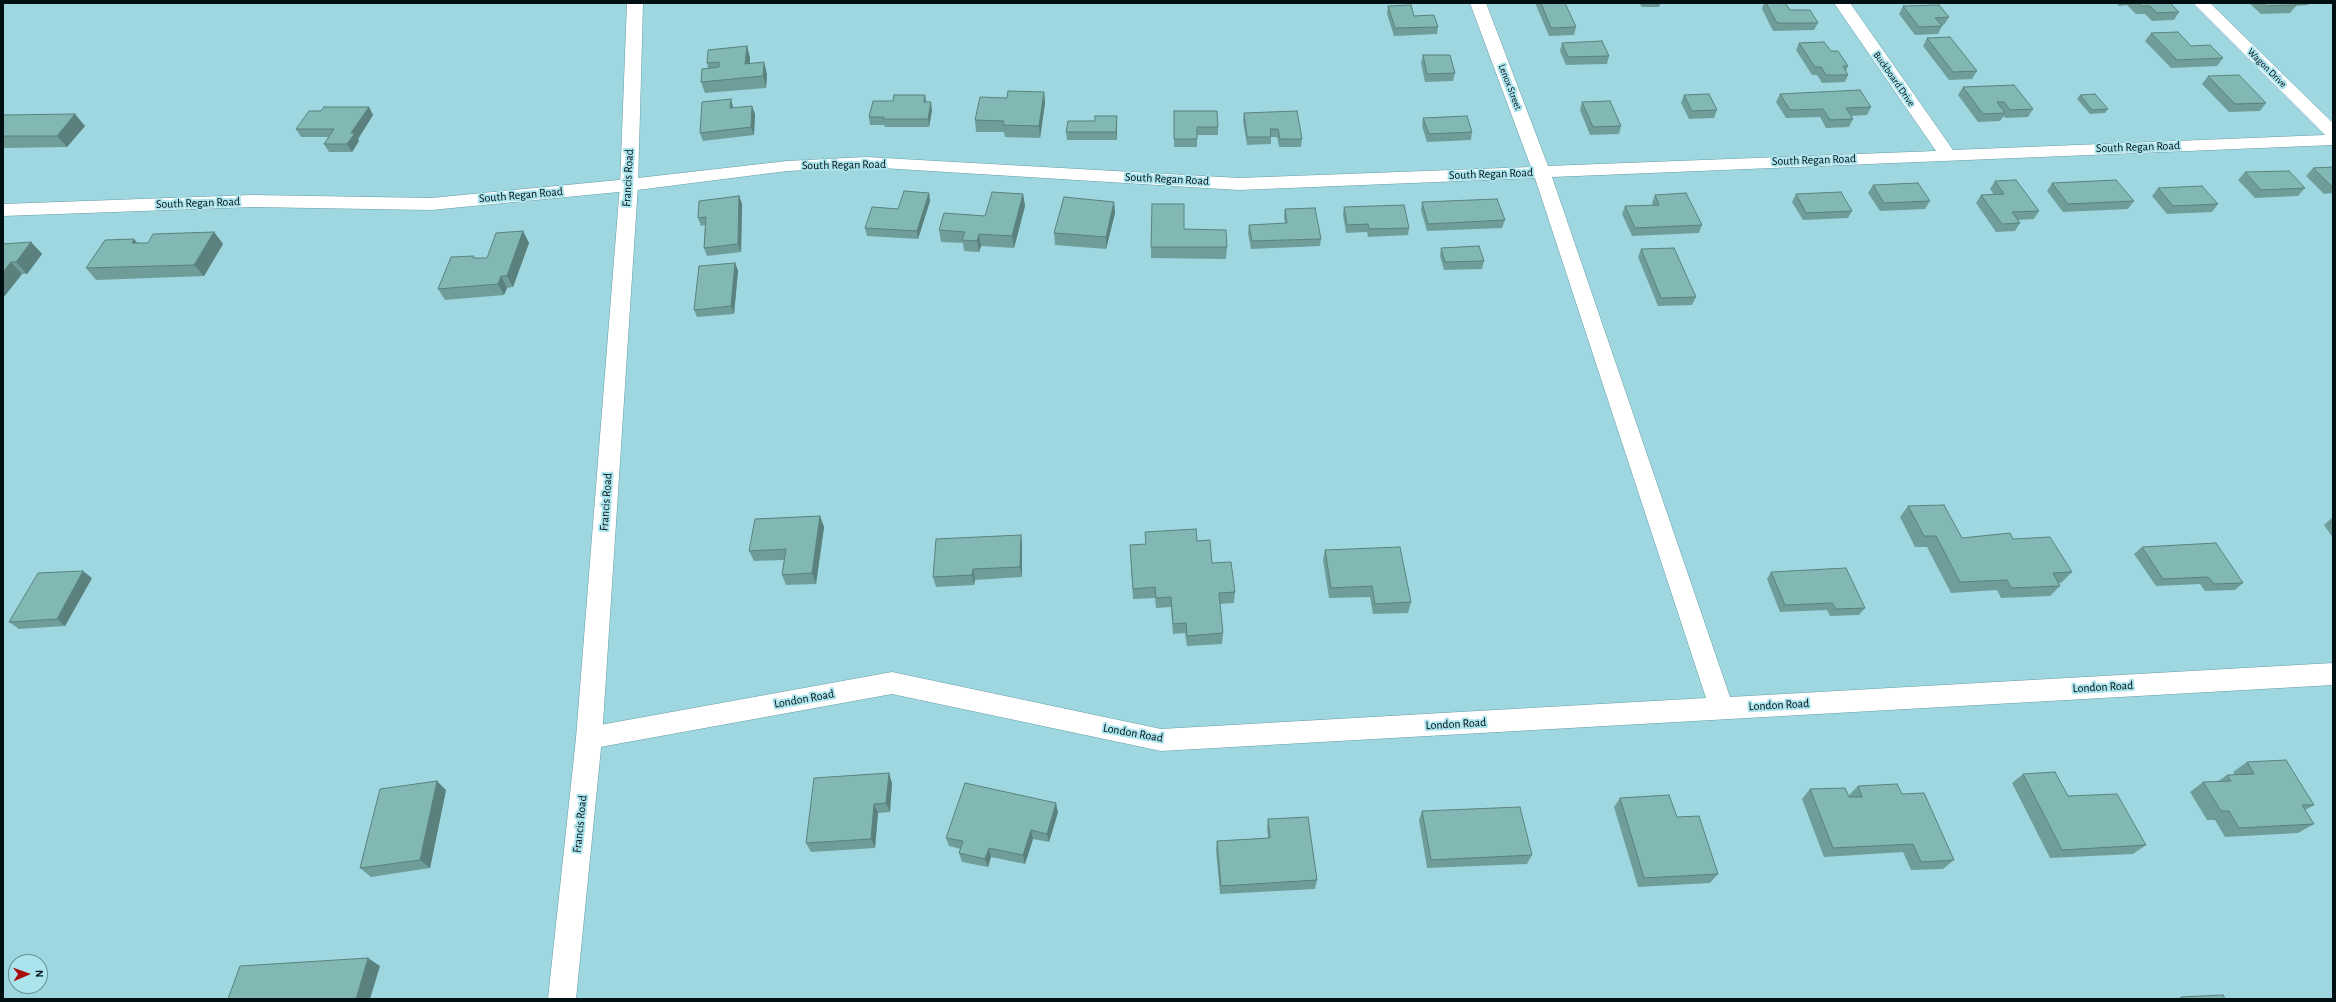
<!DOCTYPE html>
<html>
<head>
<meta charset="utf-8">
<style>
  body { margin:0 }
  #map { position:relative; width:2336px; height:1002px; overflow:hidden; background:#9fd7e0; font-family:"Alegreya Sans",sans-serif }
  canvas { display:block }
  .frame { position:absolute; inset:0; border:4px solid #000f12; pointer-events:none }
  .north { position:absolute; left:8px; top:954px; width:40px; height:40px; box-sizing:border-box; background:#ace4ed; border:1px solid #678f95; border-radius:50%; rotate:88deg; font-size:11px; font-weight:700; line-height:16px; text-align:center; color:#000f12 }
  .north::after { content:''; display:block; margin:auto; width:14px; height:18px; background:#a6110e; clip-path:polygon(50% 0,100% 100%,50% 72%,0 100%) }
</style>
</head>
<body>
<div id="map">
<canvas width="2336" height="1002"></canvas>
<div class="frame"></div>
<div class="north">N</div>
</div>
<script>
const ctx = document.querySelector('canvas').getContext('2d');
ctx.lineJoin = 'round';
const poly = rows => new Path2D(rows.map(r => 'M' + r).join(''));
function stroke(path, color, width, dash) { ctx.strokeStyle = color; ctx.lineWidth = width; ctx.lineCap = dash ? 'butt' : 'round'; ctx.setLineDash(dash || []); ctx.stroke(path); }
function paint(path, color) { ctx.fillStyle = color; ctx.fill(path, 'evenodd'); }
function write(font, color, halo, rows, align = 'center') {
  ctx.font = font + ' "Alegreya Sans",sans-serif'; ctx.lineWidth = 4; ctx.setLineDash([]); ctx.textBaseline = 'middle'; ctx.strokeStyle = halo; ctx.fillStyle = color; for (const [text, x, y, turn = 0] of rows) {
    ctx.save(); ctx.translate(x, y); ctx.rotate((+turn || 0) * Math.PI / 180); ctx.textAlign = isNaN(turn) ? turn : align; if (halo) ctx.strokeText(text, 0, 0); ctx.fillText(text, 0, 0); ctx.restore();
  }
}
const street = poly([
  [1470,3,1486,3,1548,166,1936,151,1834,3,1850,3,1953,150,2325,135,2193,3,2210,3,2333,123,2333,145,1552,177,1730,697,2333,663,2333,685,1161,751,892,694,589,749,580,746,576,738,580,730,589,727,892,672,1161,729,1706,698,1535,178,1239,190,866,167,787,171,629,191,431,210,252,207,3,216,3,204,252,195,431,198,629,179,787,161,866,157,1239,178,1531,167,1470,3]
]);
const secondary = poly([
  [627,3,643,3,638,185,602,738,576,999,548,999,576,738,620,185,627,3]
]);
stroke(street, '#669ca5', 1);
stroke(secondary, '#669ca5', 1);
paint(street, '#fff');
paint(secondary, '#fff');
paint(poly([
  [1537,3,1565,3,1576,27,1574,35,1549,36,1536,5],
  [1639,3,1661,3,1659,7,1642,7],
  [1764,3,1785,3,1790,10,1818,23,1814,30,1773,31,1762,9],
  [2117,3,2170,3,2179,12,2174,20,2152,21,2145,14,2136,14,2127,5,2119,6],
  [2249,3,2309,3,2308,5,2296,6,2290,13,2261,14],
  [1388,6,1414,16,1438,27,1437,34,1394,36,1387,14],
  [1903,6,1949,17,1944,25,1941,25,1942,26,1938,34,1915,35,1899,14],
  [2151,33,2191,46,2223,58,2217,66,2171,68,2145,41],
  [1927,38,1977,71,1972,79,1949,80,1923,46],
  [1562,43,1609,56,1607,64,1566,65,1560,51],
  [1799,43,1831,51,1848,66,1846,71,1848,75,1845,82,1822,83,1817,75,1812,75,1796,50],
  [747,46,750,58,750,64,767,74,766,88,705,93,701,82,708,68,707,63],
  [1423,55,1455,73,1453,81,1425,82,1421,63],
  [2208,76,2266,103,2260,111,2229,112,2202,84],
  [1963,87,2033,109,2028,117,2005,118,2004,116,2000,121,1978,122,1958,95],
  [1044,92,1045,103,1040,138,1005,137,1004,132,976,132,975,120,1007,98],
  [1780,94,1871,107,1867,115,1851,116,1853,119,1849,127,1826,128,1820,117,1786,118,1776,102],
  [925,95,926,102,932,110,929,127,885,127,884,125,870,125,869,117,893,101],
  [1684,95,1717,110,1714,118,1689,119,1681,103],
  [2080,95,2108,109,2105,113,2090,114,2077,99],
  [1582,102,1621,126,1619,134,1590,135,1580,110],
  [369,107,373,115,358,139,359,141,352,152,329,152,324,144,329,137,301,137,296,129,321,111],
  [733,108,755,114,754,135,703,141,700,133],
  [1174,111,1218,127,1218,135,1197,135,1197,147,1174,147],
  [3,112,5,115,85,126,67,147,3,148],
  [1244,113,1302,139,1301,147,1279,147,1277,137,1271,137,1271,144,1247,145,1243,121],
  [1423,118,1472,132,1471,140,1427,142,1422,126],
  [1117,124,1117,140,1067,140,1066,132],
  [2333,167,2333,193,2324,194,2306,176,2313,168],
  [2245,172,2305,188,2298,196,2255,198,2238,180],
  [1995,181,2039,211,2034,219,2018,220,2020,223,2015,231,1996,232,1976,203,1981,195,1994,195,1990,189],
  [2052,183,2134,201,2128,209,2063,212,2047,191],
  [1873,185,1930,201,1925,209,1880,211,1868,193],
  [2158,188,2218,204,2212,212,2167,214,2152,196],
  [929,193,930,201,918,239,867,236,865,228],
  [1023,194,1025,206,1014,248,981,246,979,252,964,251,963,243,941,242,939,230,985,216],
  [1796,194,1852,211,1848,218,1803,220,1792,202],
  [1655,195,1702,225,1699,233,1632,236,1622,214,1625,206,1653,205,1652,203],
  [739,196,742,204,741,252,707,256,704,248,705,225,701,226,698,218],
  [1114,202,1115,213,1106,249,1055,245,1054,233],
  [1422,202,1505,220,1502,228,1427,231,1421,210],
  [1344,207,1409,228,1408,235,1368,237,1367,232,1346,233,1343,215],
  [1285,209,1321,239,1320,246,1251,249,1248,233,1249,225,1285,223,1284,217],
  [1184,229,1227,247,1226,259,1151,258,1151,247],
  [523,231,529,243,513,287,507,288,504,295,445,300,438,289,476,258,487,258],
  [214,232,223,244,204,276,96,280,86,268,138,243,148,243],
  [31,242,42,254,27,274,22,274,3,298,3,244],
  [1441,248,1484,261,1482,269,1444,270,1440,256],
  [1641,249,1696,297,1692,305,1658,306,1638,257],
  [735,263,738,271,734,314,697,317,694,310],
  [1908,506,1962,538,2013,539,2072,572,2061,583,2059,583,2060,586,2050,596,2001,598,1997,590,1951,593,1927,547,1915,547,1900,517],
  [820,516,824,527,816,584,786,585,782,575,784,560,754,561,749,551],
  [2333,517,2333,538,2324,525],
  [1145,532,1197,541,1212,563,1235,592,1234,603,1220,604,1223,633,1222,644,1187,646,1185,633,1173,634,1171,607,1156,608,1155,598,1133,599,1130,545,1146,544],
  [1021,535,1022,546,1022,577,975,580,974,585,936,587,933,577],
  [2142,547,2243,583,2235,590,2205,591,2200,584,2156,586,2134,554],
  [1325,550,1411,602,1408,613,1373,614,1370,597,1329,598,1323,560],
  [1771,572,1865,608,1859,615,1830,616,1827,610,1780,612,1767,579],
  [92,578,65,626,19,629,9,622],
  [2247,762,2314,805,2305,810,2314,824,2298,833,2225,837,2215,820,2207,820,2190,792,2203,782,2217,782,2227,775,2235,775,2233,772],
  [2023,774,2146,845,2133,854,2050,858,2012,783],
  [892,783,890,812,878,813,875,848,811,852,806,843],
  [1858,786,1902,794,1954,860,1943,869,1911,870,1903,852,1824,857,1802,799,1810,789,1850,797,1849,795],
  [446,790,430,868,371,877,360,868],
  [1620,798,1677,817,1718,874,1710,883,1638,887,1614,807],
  [1422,811,1532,855,1527,864,1427,868,1419,820],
  [1058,812,1049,842,1033,839,1025,864,991,857,988,867,962,862,959,853,961,849,949,846,946,838],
  [1268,819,1317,880,1315,889,1220,894,1216,850,1217,841,1268,838,1267,828],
  [2181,997,2225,999,2177,999]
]), '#6f9e9a');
paint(poly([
  [747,46,750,58,749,76,745,64],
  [764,62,767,74,766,88,763,76],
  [1044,92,1045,103,1040,138,1039,126],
  [925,95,926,103,924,102],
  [731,99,733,107,733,116,730,108],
  [931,102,932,110,929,127,928,119],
  [752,106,755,114,754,135,751,127],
  [369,107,373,115,358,139,359,141,352,152,347,144,351,133],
  [75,114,85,126,67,147,57,136],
  [1117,116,1117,140,1116,132],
  [929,193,930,201,918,239,917,231],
  [1023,194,1025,206,1014,248,1012,236],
  [739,196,742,204,741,252,738,244],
  [1114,202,1115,213,1106,249,1106,237],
  [523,231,529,243,513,287,507,276],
  [214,232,223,244,204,276,194,265],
  [979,234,981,246,979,252,977,241],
  [134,239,144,251,132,243],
  [31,242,42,254,27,274,16,262],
  [11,262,22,274,3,298,3,272],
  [735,263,738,271,734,314,731,306],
  [501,276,507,288,504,295,498,284],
  [820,516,824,527,816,584,812,573],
  [1021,535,1022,546,1022,577,1020,567],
  [973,569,975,580,974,585,972,575],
  [83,571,92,578,65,626,57,619],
  [889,773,892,783,890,812,886,803],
  [437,781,446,790,430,868,420,860],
  [1056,803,1058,812,1049,842,1047,834],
  [874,804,878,813,875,848,871,839],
  [1031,830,1033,839,1025,864,1023,855],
  [989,848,991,857,988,867,985,859],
  [368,958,380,966,370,999,356,999]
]), '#5a817d');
const building = poly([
  [1541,3,1565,3,1576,27,1551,28,1541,3],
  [1766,3,1785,3,1790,10,1810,10,1818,23,1777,23,1766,3],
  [2138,3,2170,3,2179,12,2157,13,2150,6,2141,6,2138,3],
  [2263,3,2294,3,2296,5,2266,6,2263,3],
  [1411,5,1414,16,1434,15,1438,27,1395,28,1388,6,1411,5],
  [1939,5,1949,17,1935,18,1942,26,1919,27,1903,6,1939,5],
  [2178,32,2191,46,2210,45,2223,58,2177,60,2151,33,2178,32],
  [1950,37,1977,71,1953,72,1927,38,1950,37],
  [1602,41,1609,56,1568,57,1562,43,1602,41],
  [1824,42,1831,51,1838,51,1848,66,1843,66,1848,75,1826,75,1821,67,1815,67,1799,43,1824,42],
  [747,46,745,64,764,62,763,76,701,82,702,69,719,67,719,62,707,63,708,50,747,46],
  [1423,55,1450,55,1455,73,1427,74,1423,55],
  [2239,75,2266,103,2235,104,2208,76,2239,75],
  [2014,85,2033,109,2010,110,2004,102,1997,102,2005,113,1983,114,1963,87,2014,85],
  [1860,90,1871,107,1846,108,1853,119,1830,120,1823,109,1790,110,1780,94,1860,90],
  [1008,91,1044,92,1039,126,1003,125,1004,121,975,120,980,97,1007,98,1008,91],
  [1709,94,1717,110,1692,111,1684,95,1709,94],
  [2095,94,2108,109,2092,110,2080,95,2095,94],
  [894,95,925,95,924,102,931,102,928,119,883,119,884,117,869,117,873,101,893,101,894,95],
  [731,99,730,108,752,106,751,127,700,133,702,102,731,99],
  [1610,101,1621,126,1593,127,1582,102,1610,101],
  [324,107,369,107,351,133,355,133,347,144,324,144,334,129,296,129,309,111,321,111,324,107],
  [1174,111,1217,111,1218,127,1197,127,1197,139,1174,139,1174,111],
  [1297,111,1302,139,1280,139,1278,129,1270,129,1271,137,1247,137,1244,113,1297,111],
  [75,114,57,136,3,136,3,115,75,114],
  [1095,116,1117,116,1116,132,1066,132,1068,121,1095,121,1095,116],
  [1467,116,1472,132,1429,134,1423,118,1467,116],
  [2333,167,2333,186,2331,186,2313,168,2333,167],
  [2289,171,2305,188,2261,190,2245,172,2289,171],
  [2016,180,2039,211,2012,212,2020,223,2002,224,1981,195,2004,194,1995,181,2016,180],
  [2116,180,2134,201,2068,204,2052,183,2116,180],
  [1918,183,1930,201,1884,203,1873,185,1918,183],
  [2202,186,2218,204,2173,206,2158,188,2202,186],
  [904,191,929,193,917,231,865,228,872,207,898,209,904,191],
  [992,192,1023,194,1012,236,979,234,977,241,962,240,965,232,939,230,944,213,985,216,992,192],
  [1841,192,1852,211,1806,213,1796,194,1841,192],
  [1686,193,1702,225,1635,228,1625,206,1659,205,1655,195,1686,193],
  [739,196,738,244,704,248,706,217,698,218,699,201,739,196],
  [1064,197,1114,202,1106,237,1054,233,1064,197],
  [1497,199,1505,220,1428,224,1422,202,1497,199],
  [1152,204,1184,204,1184,229,1226,230,1227,247,1151,247,1152,204],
  [1404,205,1409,228,1369,229,1368,224,1347,225,1344,207,1404,205],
  [1315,208,1321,239,1252,241,1249,225,1287,223,1285,209,1315,208],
  [523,231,507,276,501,276,498,284,438,289,451,257,474,256,473,258,487,258,496,233,523,231],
  [214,232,194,265,86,268,105,240,134,239,132,243,148,243,153,234,214,232],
  [31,242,16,262,11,262,3,272,3,244,31,242],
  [1479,246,1484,261,1445,262,1441,248,1479,246],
  [1674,248,1696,297,1661,298,1641,249,1674,248],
  [735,263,731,306,694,310,699,266,735,263],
  [1944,505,1962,538,2010,533,2013,539,2050,537,2072,572,2053,573,2060,586,2011,588,2007,580,1960,582,1936,536,1924,536,1908,506,1944,505],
  [820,516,812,573,782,575,786,549,749,551,755,519,820,516],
  [1196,529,1197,541,1210,540,1212,563,1231,562,1235,592,1219,593,1223,633,1187,636,1186,623,1173,624,1171,597,1156,598,1155,587,1133,589,1130,545,1146,544,1145,532,1196,529],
  [1021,535,1020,567,973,569,972,575,933,577,936,539,1021,535],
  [2216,543,2243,583,2214,584,2208,577,2163,579,2142,547,2216,543],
  [1400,547,1411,602,1375,604,1372,586,1331,588,1325,550,1400,547],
  [1846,568,1865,608,1836,609,1832,603,1785,605,1771,572,1846,568],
  [83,571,57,619,9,622,38,573,83,571],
  [2286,760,2314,805,2302,805,2314,824,2239,828,2229,811,2221,811,2203,782,2231,781,2227,775,2254,774,2247,762,2286,760],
  [2055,772,2068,796,2117,794,2146,845,2062,850,2023,774,2055,772],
  [889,773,886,803,874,804,871,839,806,843,814,778,889,773],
  [437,781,420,860,360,868,380,789,437,781],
  [965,783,1056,803,1047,834,1031,830,1023,855,989,848,985,859,959,853,963,841,946,838,965,783],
  [1897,784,1902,794,1924,793,1954,860,1921,862,1913,844,1833,848,1810,789,1845,788,1849,797,1862,797,1858,786,1897,784],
  [1669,795,1677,817,1699,816,1718,874,1644,878,1620,798,1669,795],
  [1520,807,1532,855,1431,860,1422,811,1520,807],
  [1308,817,1317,880,1221,886,1217,841,1270,838,1268,819,1308,817],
  [368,958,356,999,228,999,240,966,368,958],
  [2223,995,2225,999,2183,999,2181,997,2223,995]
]);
paint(building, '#81b8b3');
stroke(building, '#5a817d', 1);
write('10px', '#000f12', '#ace4ed', [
  ["Wagon Drive",2267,68,45],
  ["Buckboard Drive",1894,79,55],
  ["Lenox Street",1510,87,69]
]);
write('12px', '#000f12', '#ace4ed', [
  ["South Regan Road",2138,147,-2],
  ["South Regan Road",1814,160,-2],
  ["South Regan Road",844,165,-1],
  ["South Regan Road",1491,174,-2],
  ["Francis Road",628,178,-87],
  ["South Regan Road",1167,179,3],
  ["South Regan Road",521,195,-5],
  ["South Regan Road",198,203,-2],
  ["Francis Road",606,502,-86],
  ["London Road",2103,687,-3],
  ["London Road",804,699,-10],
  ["London Road",1779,705,-3],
  ["London Road",1456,724,-3],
  ["London Road",1133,733,10],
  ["Francis Road",580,824,-84]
]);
</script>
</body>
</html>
